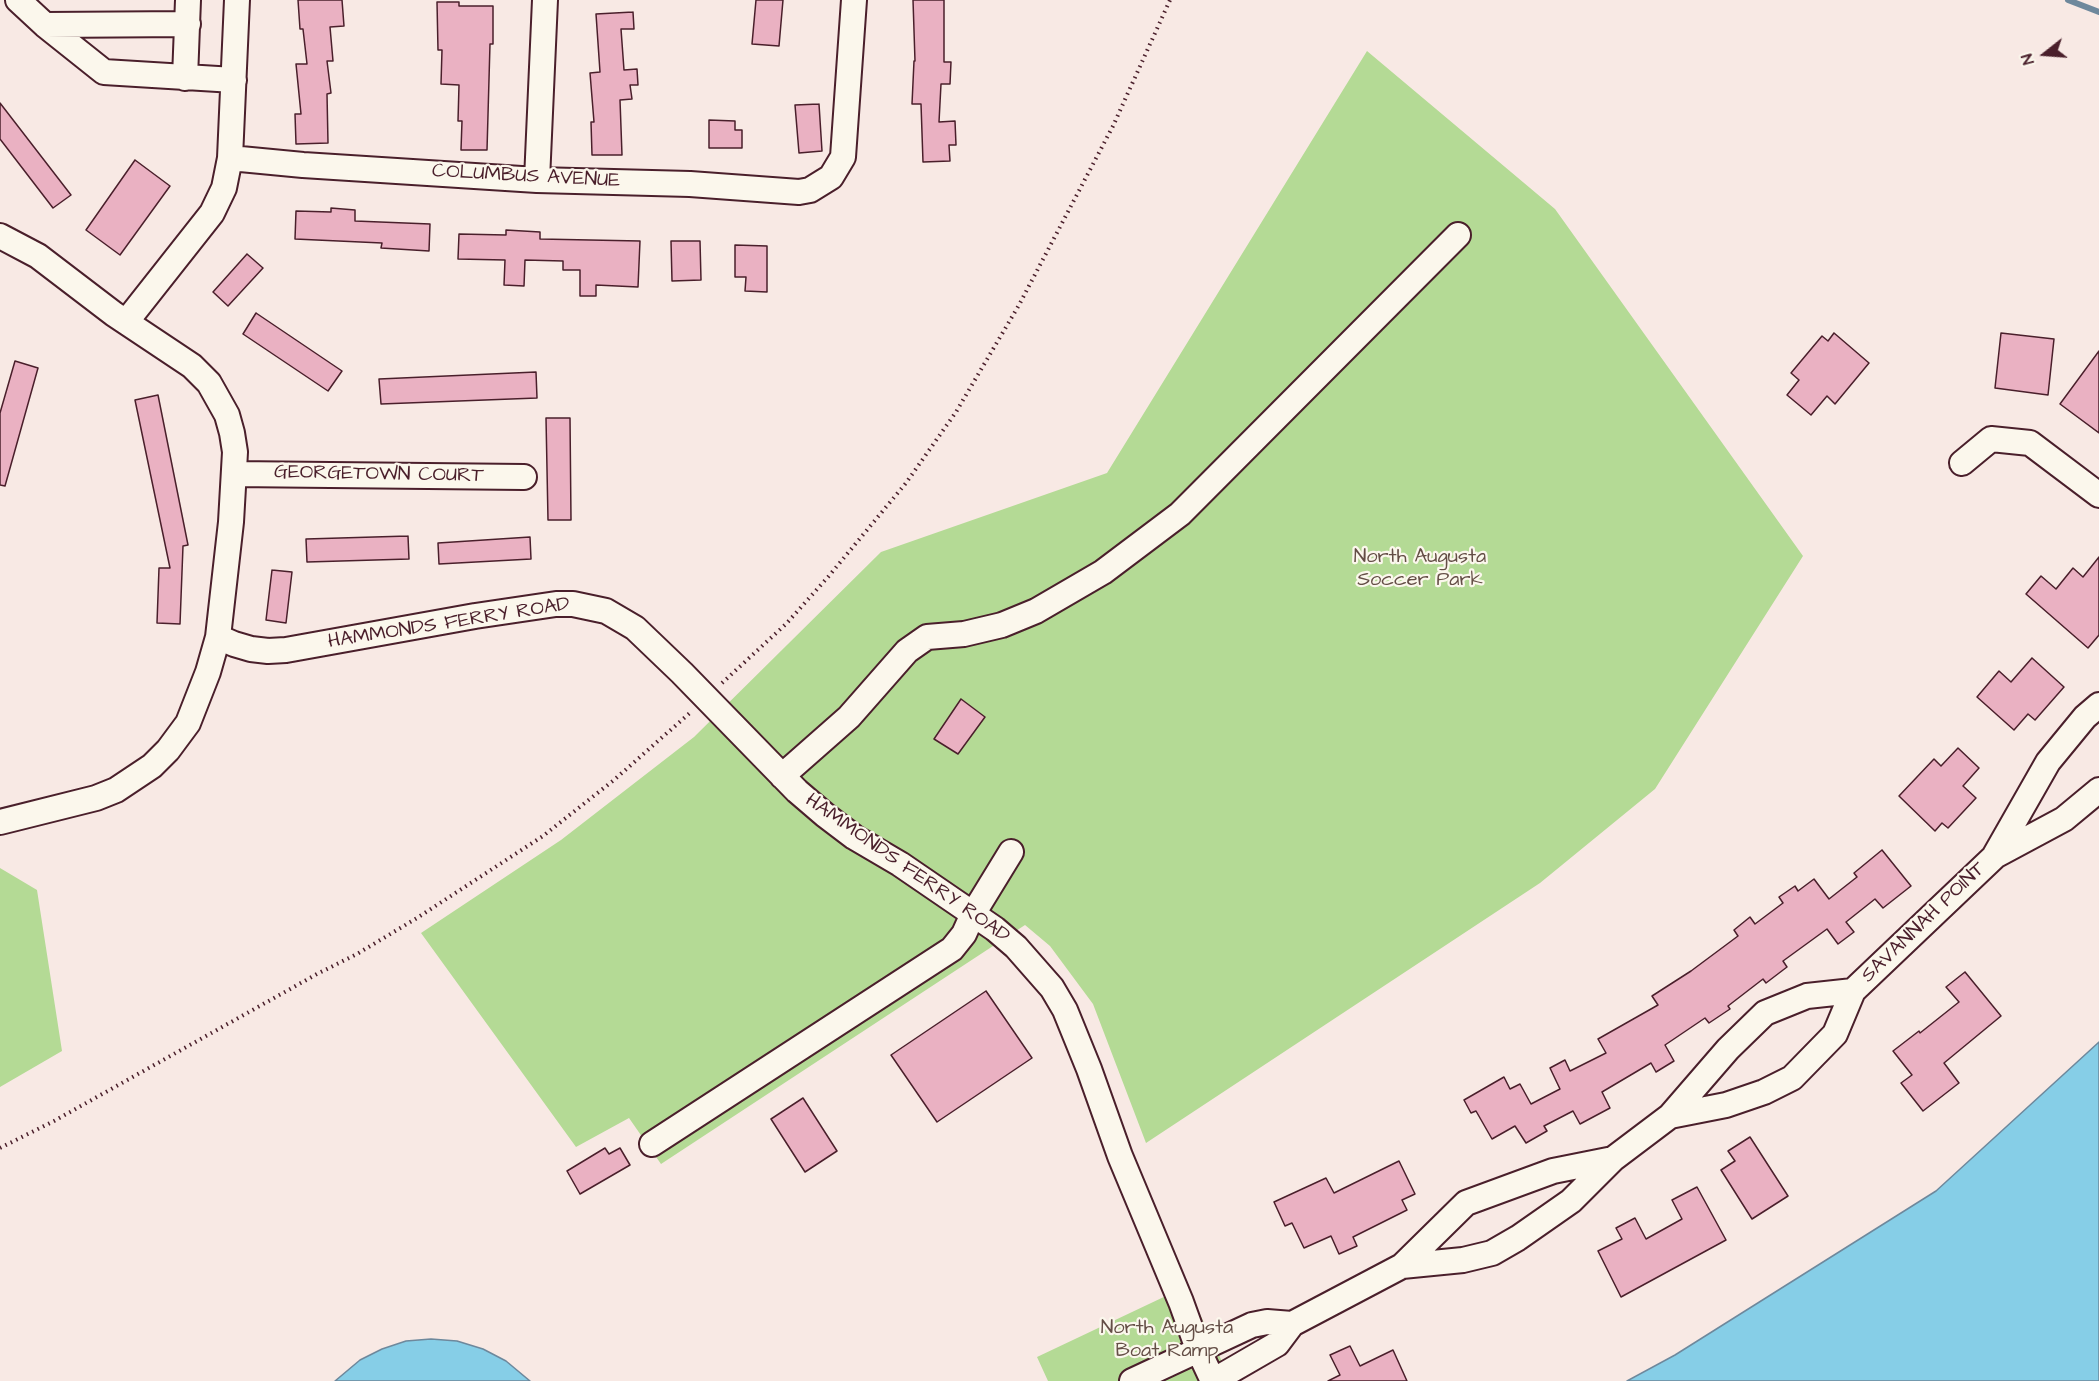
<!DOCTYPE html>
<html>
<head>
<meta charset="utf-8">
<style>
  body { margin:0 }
  #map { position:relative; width:2099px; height:1381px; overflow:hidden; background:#f8e9e4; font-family:"Architects Daughter",sans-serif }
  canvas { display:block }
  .north { position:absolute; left:2015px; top:24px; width:60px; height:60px; -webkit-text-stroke:4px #fbf7ec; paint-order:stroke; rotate:253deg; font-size:16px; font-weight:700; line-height:24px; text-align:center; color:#4a1f2b }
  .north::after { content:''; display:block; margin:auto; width:21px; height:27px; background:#4a1f2b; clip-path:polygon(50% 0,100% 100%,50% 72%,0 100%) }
</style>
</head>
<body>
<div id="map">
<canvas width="2099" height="1381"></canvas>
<div class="north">N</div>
</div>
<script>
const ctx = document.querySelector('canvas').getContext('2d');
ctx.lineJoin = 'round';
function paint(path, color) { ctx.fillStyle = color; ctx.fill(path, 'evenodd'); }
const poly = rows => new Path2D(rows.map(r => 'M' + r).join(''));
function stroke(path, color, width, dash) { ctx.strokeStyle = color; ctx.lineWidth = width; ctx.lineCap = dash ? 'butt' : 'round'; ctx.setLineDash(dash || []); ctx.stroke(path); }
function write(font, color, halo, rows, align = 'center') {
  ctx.font = font + ' "Architects Daughter",sans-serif'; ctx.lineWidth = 4.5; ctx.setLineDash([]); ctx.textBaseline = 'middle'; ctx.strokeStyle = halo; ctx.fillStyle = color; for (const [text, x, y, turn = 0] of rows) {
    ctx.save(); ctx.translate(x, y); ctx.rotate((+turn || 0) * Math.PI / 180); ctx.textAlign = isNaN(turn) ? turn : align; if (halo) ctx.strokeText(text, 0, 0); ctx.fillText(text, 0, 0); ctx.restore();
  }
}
paint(poly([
  [1367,51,1555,209,1803,556,1655,789,1540,883,1146,1143,1093,1004,1050,946,1025,925,661,1164,629,1118,576,1147,421,933,561,840,694,737,881,552,1107,473],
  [0,868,37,890,62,1051,0,1087],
  [1187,1286,1231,1381,1048,1381,1037,1357]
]), '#b4da95');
const water = poly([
  [2099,1042,2099,1381,1627,1381,1675,1355,1936,1191,2099,1042],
  [431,1339,457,1341,483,1349,506,1361,530,1381,335,1381,360,1360,382,1349,406,1341,431,1339]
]);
paint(water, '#86cee7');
stroke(water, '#6e889c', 1.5);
stroke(poly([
  [2068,0,2099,12]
]), '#6e889c', 6);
const building = poly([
  [298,0,342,0,344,26,330,27,333,61,327,61,331,93,327,94,328,143,296,144,295,114,301,114,296,64,307,64,303,29,300,29,298,0],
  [756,0,783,0,779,46,752,44,756,0],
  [913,0,944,0,944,62,951,62,950,84,941,84,939,122,955,121,956,145,949,145,950,161,923,162,921,104,912,104,914,61,915,61,913,0],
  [437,2,459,2,459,6,493,6,493,44,490,44,487,150,461,150,462,121,458,121,459,85,441,84,442,50,438,50,437,2],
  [633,12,634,29,621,29,624,70,637,69,638,85,630,85,632,99,620,100,622,155,592,155,591,122,594,122,590,73,600,72,596,14,633,12],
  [0,103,71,195,53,208,0,139,0,103],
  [819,104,822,151,799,153,795,105,819,104],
  [709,120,735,121,735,130,742,130,742,148,709,148,709,120],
  [135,160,170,186,120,255,86,230,135,160],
  [331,208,355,210,355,221,430,224,429,251,381,248,382,243,295,239,296,211,331,212,331,208],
  [506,230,540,232,540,239,640,241,638,287,596,285,596,296,580,296,580,270,563,270,563,261,525,260,524,286,504,285,505,260,458,259,459,234,506,235,506,230],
  [671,241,700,241,701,280,672,281,671,241],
  [735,245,767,246,767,292,745,291,746,277,735,277,735,245],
  [247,254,263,268,228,306,213,292,247,254],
  [256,313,342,371,328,391,243,334,256,313],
  [1834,333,1869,363,1835,404,1827,396,1811,415,1787,395,1799,380,1791,373,1822,336,1828,341,1834,333],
  [2001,333,2054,339,2048,395,1995,388,2001,333],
  [2099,351,2099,433,2060,404,2099,351],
  [15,361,38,368,5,486,0,485,0,413,15,361],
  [536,372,537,398,381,404,379,379,536,372],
  [158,395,188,545,183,546,180,624,157,623,159,568,170,568,135,400,158,395],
  [546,418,570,418,571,520,548,520,546,418],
  [408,536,409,559,307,562,306,539,408,536],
  [530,537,531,559,439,564,438,543,530,537],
  [2099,557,2099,635,2088,648,2026,594,2041,576,2056,589,2073,568,2083,577,2099,557],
  [272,570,292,572,286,623,266,620,272,570],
  [2032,658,2064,687,2035,720,2028,714,2014,730,1977,697,1999,671,2011,682,2032,658],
  [961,699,985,717,958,754,934,739,961,699],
  [1958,748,1979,768,1963,786,1976,798,1948,828,1942,823,1935,831,1899,796,1934,759,1941,766,1958,748],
  [1882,850,1911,886,1883,908,1875,899,1846,922,1854,932,1838,944,1827,929,1783,961,1787,967,1766,983,1763,979,1728,1006,1730,1009,1709,1023,1705,1018,1665,1045,1674,1061,1656,1072,1651,1063,1602,1092,1610,1108,1580,1124,1573,1111,1544,1126,1547,1131,1526,1143,1515,1126,1492,1139,1476,1111,1471,1113,1464,1100,1504,1077,1510,1089,1520,1084,1531,1104,1560,1089,1550,1068,1565,1060,1570,1071,1606,1053,1598,1039,1658,1005,1652,996,1691,971,1738,936,1734,930,1750,917,1755,924,1783,903,1779,897,1795,886,1798,891,1814,879,1829,899,1857,877,1854,873,1882,850],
  [1965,972,2001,1016,1944,1063,1959,1083,1923,1111,1901,1083,1912,1075,1893,1051,1919,1031,1920,1033,1959,1002,1946,987,1965,972],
  [986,991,1032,1058,937,1122,891,1055,986,991],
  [803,1098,837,1151,805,1172,771,1119,803,1098],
  [1750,1137,1788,1196,1752,1219,1721,1170,1735,1161,1728,1151,1750,1137],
  [605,1148,609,1154,620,1148,630,1165,580,1194,567,1171,605,1148],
  [1399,1161,1415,1194,1402,1200,1407,1210,1353,1237,1357,1246,1339,1254,1331,1236,1304,1248,1292,1223,1285,1226,1274,1202,1326,1178,1334,1193,1399,1161],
  [1697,1187,1726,1240,1621,1297,1598,1251,1622,1239,1616,1228,1635,1218,1646,1239,1682,1219,1672,1200,1697,1187],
  [1350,1346,1360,1366,1393,1350,1407,1381,1328,1381,1340,1375,1330,1355,1350,1346]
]);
paint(building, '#eab1c2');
stroke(building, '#4a1f2b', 1.5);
const minor = poly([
  [18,0,45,25],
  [188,24,45,25,104,72,234,80],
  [185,78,188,0],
  [230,158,303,165,537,180,690,184,799,192,810,190,831,177,843,157,854,0],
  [537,180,545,0],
  [0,236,38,256,114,314,192,366,209,383,227,415,232,433,235,452,231,522,218,637,208,672,188,723,168,750,152,766,116,790,96,798,0,822],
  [126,322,212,213,224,188,230,158,237,0],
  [1962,463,1991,439,2030,443,2099,495],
  [234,474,524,477],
  [218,637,234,644,251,649,268,651,286,650,475,616,556,604,573,604,606,611,635,628,682,673,797,791,825,815,854,837,900,864,995,929,1016,947,1052,988,1065,1010,1089,1069,1120,1156,1181,1302,1198,1349,1213,1381],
  [782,776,849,717,907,651,927,637,964,634,1002,625,1036,611,1103,572,1180,514,1458,235],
  [1995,855,2048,762,2085,717,2099,705],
  [1670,1116,1726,1105,1764,1092,1792,1078,1835,1034,1853,991,1995,856,2064,819,2099,790],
  [652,1144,952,949,964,934,973,914,1011,852],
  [1402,1266,1463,1260,1492,1253,1518,1238,1571,1201,1613,1159,1670,1116,1728,1049,1765,1013,1807,996,1853,991],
  [1132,1381,1252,1325,1267,1322,1292,1324],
  [1213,1381,1277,1344,1292,1324,1402,1266,1466,1203,1553,1171,1613,1159]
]);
stroke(minor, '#4a1f2b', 28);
stroke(poly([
  [722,683,786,624,828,577,906,483,956,412,1019,305,1113,126,1170,0],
  [0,1148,54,1121,317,974,357,954,417,918,543,836,614,780,692,711]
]), '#4a1f2b', 4, [1.5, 4.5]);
stroke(minor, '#fbf7ec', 24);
write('20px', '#4a1f2b', '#fbf7ec', [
  ["COLUMBUS AVENUE",526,177,3],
  ["GEORGETOWN COURT",379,475,1],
  ["HAMMONDS FERRY ROAD",449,624,-9],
  ["HAMMONDS FERRY ROAD",907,869,35],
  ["SAVANNAH POINT",1924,923,-44]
]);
write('20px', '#644e46', '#fbf7ec', [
  ["North Augusta",1420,558],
  ["Soccer Park",1420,581],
  ["North Augusta",1167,1329],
  ["Boat Ramp",1167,1352]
]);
</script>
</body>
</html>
